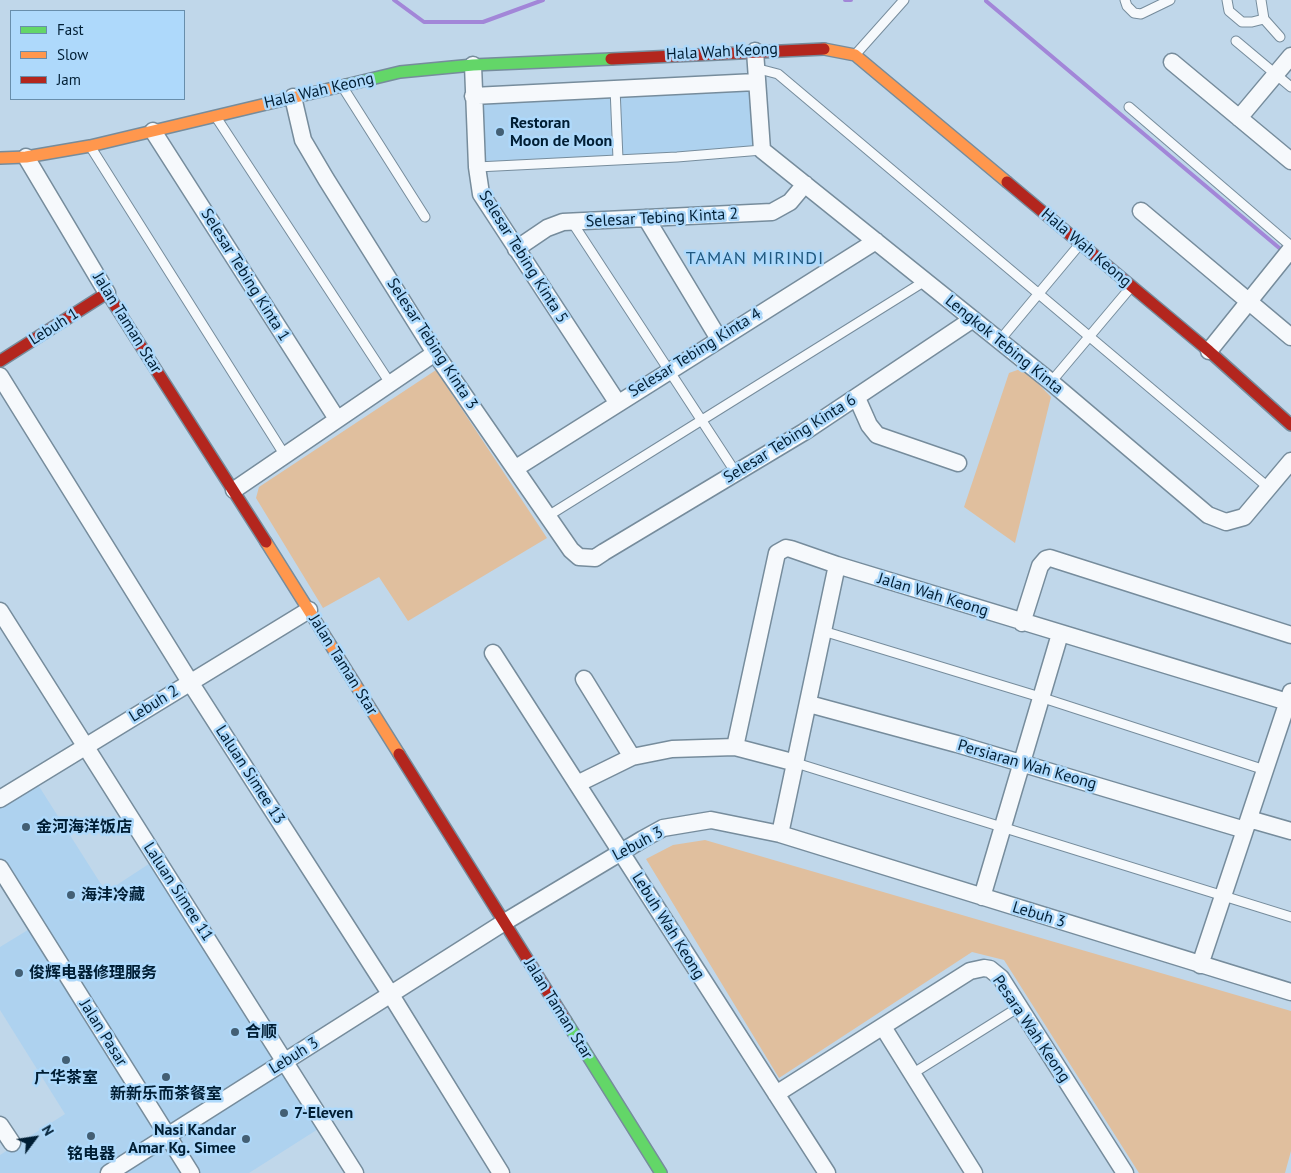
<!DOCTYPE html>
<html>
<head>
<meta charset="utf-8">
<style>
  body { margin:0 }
  #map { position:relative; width:1291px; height:1173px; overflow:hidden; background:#c0d7ea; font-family:"PT Sans",sans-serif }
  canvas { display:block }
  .legend { position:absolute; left:10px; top:10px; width:175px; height:90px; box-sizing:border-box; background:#aed9fb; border:1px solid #688eab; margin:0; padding:6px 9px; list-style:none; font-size:15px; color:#001e34 }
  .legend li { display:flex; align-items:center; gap:10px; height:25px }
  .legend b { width:25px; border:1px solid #688eab }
  .north { position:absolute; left:10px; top:1113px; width:50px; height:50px; -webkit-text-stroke:4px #aed9fb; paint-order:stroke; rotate:59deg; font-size:14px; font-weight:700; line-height:20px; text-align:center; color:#001e34 }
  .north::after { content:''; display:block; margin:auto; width:18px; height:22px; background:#001e34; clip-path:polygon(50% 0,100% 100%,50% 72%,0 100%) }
</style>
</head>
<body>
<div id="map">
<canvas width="1291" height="1173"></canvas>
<ul class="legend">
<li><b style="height:6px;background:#63d668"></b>Fast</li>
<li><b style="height:6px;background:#ff974d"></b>Slow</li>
<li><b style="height:6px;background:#b3261e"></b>Jam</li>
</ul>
<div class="north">N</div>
</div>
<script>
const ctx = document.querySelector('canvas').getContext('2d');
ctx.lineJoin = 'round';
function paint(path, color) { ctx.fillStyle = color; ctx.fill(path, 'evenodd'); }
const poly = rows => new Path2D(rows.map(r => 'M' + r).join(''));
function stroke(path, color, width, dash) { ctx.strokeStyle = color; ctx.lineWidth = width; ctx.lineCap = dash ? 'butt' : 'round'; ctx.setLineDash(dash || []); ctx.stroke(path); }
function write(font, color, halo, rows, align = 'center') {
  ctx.font = font + ' "PT Sans","Noto Sans SC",sans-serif'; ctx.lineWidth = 5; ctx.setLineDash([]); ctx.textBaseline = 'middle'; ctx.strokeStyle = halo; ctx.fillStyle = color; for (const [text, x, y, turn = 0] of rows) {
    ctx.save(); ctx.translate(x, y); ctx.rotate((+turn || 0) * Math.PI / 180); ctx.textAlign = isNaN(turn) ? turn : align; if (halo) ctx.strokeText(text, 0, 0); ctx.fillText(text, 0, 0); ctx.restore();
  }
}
paint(poly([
  [750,86,755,149,476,167,472,94],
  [35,780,106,892,158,858,326,1124,249,1173,0,1173,0,1155,65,1114,0,1010,0,947,36,925,0,866,0,801]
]), '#aed2ef');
paint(poly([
  [1023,368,1051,397,1015,543,964,507,1009,373],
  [436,370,547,538,408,621,379,577,323,608,256,498,259,487],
  [705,840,1291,1011,1291,1151,1285,1173,1139,1173,1004,960,972,952,779,1078,646,859,673,845]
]), '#e0bf9e');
stroke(poly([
  [394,0,424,22,483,22,543,0],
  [845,0,851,0],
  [986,1,1284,252]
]), '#a286d8', 4);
const lane = poly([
  [1125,0,1127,6,1134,13,1141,14,1170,0],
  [1227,0,1229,11,1242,22,1252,22,1264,19],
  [1261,0,1264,19,1280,37],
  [1236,41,1291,87],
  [855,55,904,0],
  [755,68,778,74,1269,488],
  [342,86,425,217],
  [615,88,618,159],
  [1129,107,1291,246],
  [216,117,390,383],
  [90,146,284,454],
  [477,167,677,157,762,150],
  [572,222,736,473],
  [1000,340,1080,244],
  [1051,382,1131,287],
  [548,516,925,281],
  [823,631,1040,697,1265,770],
  [796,763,1291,917],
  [912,1074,1019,1007]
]);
const street = poly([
  [755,51,762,150,1051,382,1208,515,1226,522,1244,517,1291,461],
  [1172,62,1291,161],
  [473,65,477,167,481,194,617,402],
  [473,96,756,82],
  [293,97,303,140,326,179,435,353,571,550,579,557,595,558,604,552,804,432,973,319],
  [1239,118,1291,56],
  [153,131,337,419],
  [26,157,107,293],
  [1141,211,1291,337],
  [646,218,719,339],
  [516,249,547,228,563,222,772,212,790,202,805,184],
  [1209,351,1291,249],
  [0,376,190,682,391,995,501,1173],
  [857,398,869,425,877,435,958,463],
  [516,468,876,241],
  [234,490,435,353],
  [0,611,355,1173],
  [1022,623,1040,566,1046,559,1050,558,1291,635],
  [493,653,827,1173],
  [584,679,632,757],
  [809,704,957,744,1245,830],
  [735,747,777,553,786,548,791,549,837,565],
  [577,784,632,757,672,749,735,747,796,763],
  [0,799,309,610],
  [1249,819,1291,831],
  [780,834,837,565,1291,703],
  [0,868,191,1173],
  [982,897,1060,634],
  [1200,965,1291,692],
  [883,1027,974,1173],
  [776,1094,970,971,984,968,990,969,1001,978,1125,1173],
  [0,1125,12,1143],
  [109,1173,503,923,643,839,663,828,711,820,780,834,1291,992]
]);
const fast = poly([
  [346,85,400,72,473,65,611,59],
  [566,1021,661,1173]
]);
const slow = poly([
  [824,49,855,55,1007,182],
  [0,158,26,157,90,146,346,85],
  [266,542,399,754]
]);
const jam = poly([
  [611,59,824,49],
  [1007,182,1209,351,1291,425],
  [0,361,107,293,266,542],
  [399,754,566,1021]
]);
stroke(lane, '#768c9c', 11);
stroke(street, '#768c9c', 19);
stroke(fast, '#768c9c', 14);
stroke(slow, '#768c9c', 14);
stroke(jam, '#768c9c', 14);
stroke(lane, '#f6f9fc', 9);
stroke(street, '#f6f9fc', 16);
stroke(fast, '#63d668', 11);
stroke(slow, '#ff974d', 11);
stroke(jam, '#b3261e', 11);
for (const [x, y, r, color] of [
  [500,132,5,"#435f74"],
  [26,827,5,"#435f74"],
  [71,895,5,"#435f74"],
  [19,973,5,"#435f74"],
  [235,1032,5,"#435f74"],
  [66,1060,5,"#435f74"],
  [166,1077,5,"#435f74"],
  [284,1113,5,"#435f74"],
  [91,1136,5,"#435f74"],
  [246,1139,5,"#435f74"]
]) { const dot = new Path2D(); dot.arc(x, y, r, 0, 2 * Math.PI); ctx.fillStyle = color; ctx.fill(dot); stroke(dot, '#aed9fb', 2); }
write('16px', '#001e34', '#aed9fb', [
  ["Hala Wah Keong",722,52,-3],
  ["Hala Wah Keong",319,91,-13],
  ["Selesar Tebing Kinta 2",662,218,-3],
  ["Hala Wah Keong",1086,248,40],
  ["Selesar Tebing Kinta 5",523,257,58],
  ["Selesar Tebing Kinta 1",245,275,58],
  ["Jalan Taman Star",127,323,58],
  ["Lebuh 1",54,327,-32],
  ["Selesar Tebing Kinta 3",432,344,57],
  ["Lengkok Tebing Kinta",1004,345,39],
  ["Selesar Tebing Kinta 4",695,353,-32],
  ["Selesar Tebing Kinta 6",790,439,-32],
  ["Jalan Wah Keong",933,595,17],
  ["Jalan Taman Star",343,665,58],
  ["Lebuh 2",154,704,-32],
  ["Persiaran Wah Keong",1027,765,16],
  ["Laluan Simee 13",250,775,57],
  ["Lebuh 3",638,844,-28],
  ["Laluan Simee 11",178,892,57],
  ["Lebuh 3",1039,915,17],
  ["Lebuh Wah Keong",668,926,58],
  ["Jalan Taman Star",558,1009,58],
  ["Pesara Wah Keong",1031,1029,56],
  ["Jalan Pasar",103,1033,58],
  ["Lebuh 3",294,1056,-32]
]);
write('bold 16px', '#001e34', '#aed9fb', [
  ["Restoran",510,123],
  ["Moon de Moon",510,141],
  ["金河海洋饭店",36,827],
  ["海沣冷藏",81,895],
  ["俊辉电器修理服务",29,973],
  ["合顺",245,1032],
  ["广华茶室",66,1078,"center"],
  ["新新乐而茶餐室",166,1094,"center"],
  ["7-Eleven",294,1113],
  ["Nasi Kandar",236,1130,"right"],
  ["Amar Kg. Simee",236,1148,"right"],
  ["铭电器",91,1154,"center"]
], 'left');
ctx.letterSpacing = '1px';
write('18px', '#205980', '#aed9fb', [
  ["TAMAN MIRINDI",755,259]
]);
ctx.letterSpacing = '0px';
</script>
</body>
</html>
